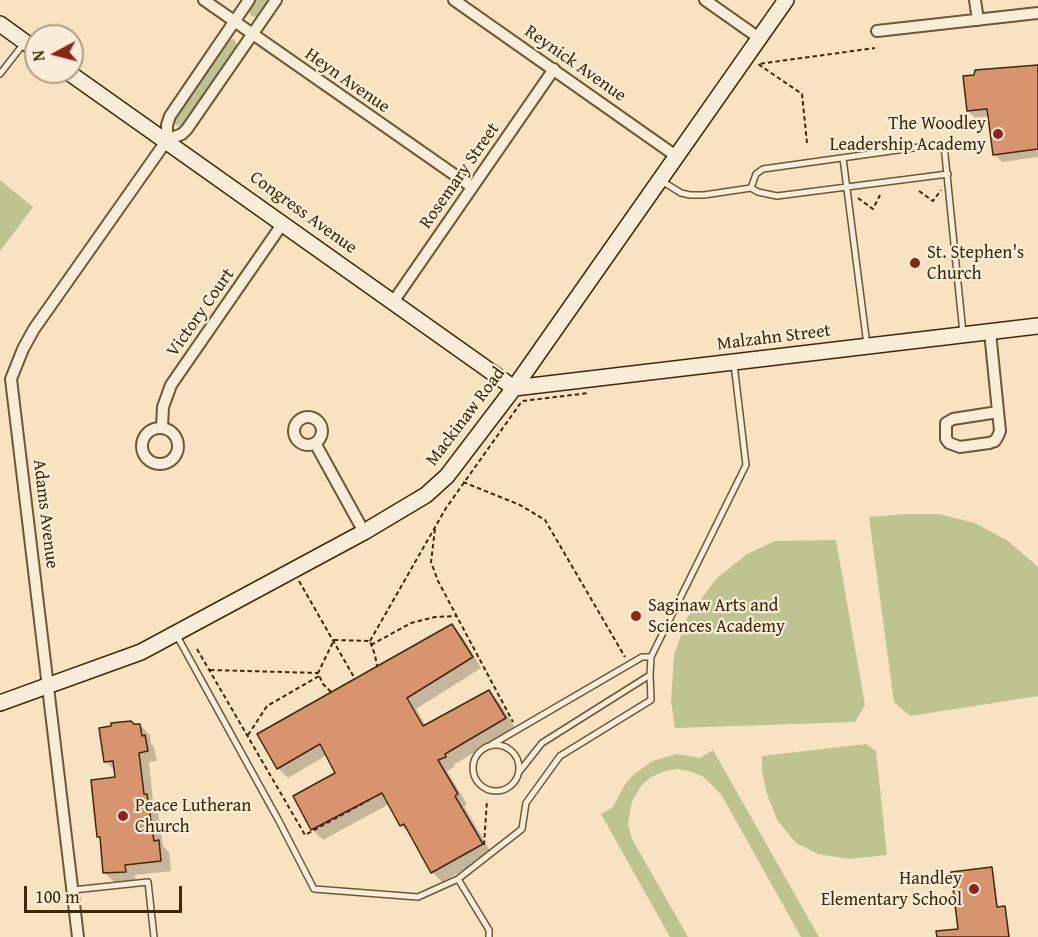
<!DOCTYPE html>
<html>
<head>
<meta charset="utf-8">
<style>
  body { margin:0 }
  #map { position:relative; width:1038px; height:937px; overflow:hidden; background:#f7e3c1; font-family:"Gentium Book Plus",serif }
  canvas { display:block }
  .north { position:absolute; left:24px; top:24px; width:60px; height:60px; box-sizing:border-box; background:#faedd7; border:2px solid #af9f85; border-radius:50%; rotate:263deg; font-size:16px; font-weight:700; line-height:24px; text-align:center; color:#3e2909 }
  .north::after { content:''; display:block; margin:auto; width:21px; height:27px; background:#8f2418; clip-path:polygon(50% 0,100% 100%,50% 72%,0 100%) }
  .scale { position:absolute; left:24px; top:886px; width:158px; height:27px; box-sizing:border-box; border:3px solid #3e2909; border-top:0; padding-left:8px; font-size:18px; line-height:21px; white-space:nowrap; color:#3e2909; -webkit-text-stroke:4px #faedd7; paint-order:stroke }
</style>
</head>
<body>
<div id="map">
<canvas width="1038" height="937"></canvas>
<div class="north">N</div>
<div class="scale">100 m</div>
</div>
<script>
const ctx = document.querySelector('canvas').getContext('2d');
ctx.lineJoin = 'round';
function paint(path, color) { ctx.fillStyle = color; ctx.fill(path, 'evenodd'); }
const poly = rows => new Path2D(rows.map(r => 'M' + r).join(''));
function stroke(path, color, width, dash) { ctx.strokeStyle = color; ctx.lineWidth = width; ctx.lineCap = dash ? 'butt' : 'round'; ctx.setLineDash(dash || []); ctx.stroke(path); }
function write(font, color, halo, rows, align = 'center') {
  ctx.font = font + ' "Gentium Book Plus",serif'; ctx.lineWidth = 4.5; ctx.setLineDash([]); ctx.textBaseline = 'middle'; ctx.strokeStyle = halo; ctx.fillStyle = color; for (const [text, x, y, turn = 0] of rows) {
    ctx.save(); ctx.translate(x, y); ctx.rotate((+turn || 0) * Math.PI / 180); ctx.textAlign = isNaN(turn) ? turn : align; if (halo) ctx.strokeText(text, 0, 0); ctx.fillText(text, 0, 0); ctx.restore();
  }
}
paint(poly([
  [256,0,270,0,259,15,254,17,251,16,249,11],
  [234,39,237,45,235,51,184,125,177,126,174,123,174,117,227,40],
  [0,180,33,207,0,251],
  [907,514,938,514,975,523,1008,541,1038,567,1038,696,910,716,894,702,869,517],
  [836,540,865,705,855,722,675,728,671,702,674,655,687,618,716,579,747,554,775,541],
  [866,744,876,751,887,855,849,859,818,854,796,843,777,820,767,794,762,771,762,756],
  [713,750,819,937,801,937,721,794,702,776,689,771,676,769,662,772,651,777,641,786,632,801,628,824,632,839,688,937,670,937,601,814,613,807,624,786,632,776,652,761,677,754,700,758]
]), '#bec392');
paint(poly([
  [1038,66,1038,157,1002,162,994,154,990,116,975,118,968,111],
  [452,626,462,636,481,668,416,709,426,726,489,692,499,702,515,728,453,765,455,767,447,771,467,804,464,806,492,854,442,882,432,872,411,835,401,825,389,804,323,840,313,830,295,797,338,773,327,755,288,778,278,768],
  [140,725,150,735,151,744,154,747,157,761,149,762,153,802,157,805,163,846,169,852,171,871,135,875,135,881,115,883,105,873,102,840,98,836,117,778,116,772,105,761,134,726],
  [991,869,993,871,998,908,1005,907,1006,909,1010,937,950,937,959,930]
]), '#0003');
const building = poly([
  [1038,65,1038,149,993,155,987,109,967,111,963,76,974,75,975,70,1038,65],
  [452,624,473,657,407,698,423,726,489,690,506,718,445,754,446,757,438,760,458,794,455,796,483,844,431,873,404,824,400,826,382,793,311,830,293,796,335,773,320,744,277,769,257,734,452,624],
  [131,721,134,724,140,724,142,736,145,735,148,751,139,753,144,794,147,794,154,841,159,840,161,861,125,865,126,872,103,873,100,837,97,837,91,780,115,777,113,761,104,762,99,728,111,726,111,723,131,721],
  [992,867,997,907,1005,906,1009,937,937,937,936,931,958,929,951,872,992,867]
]);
paint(building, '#d8946e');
stroke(building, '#3e2909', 1.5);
const lane = poly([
  [0,74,25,42],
  [843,158,867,345],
  [660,180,681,193,690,195,704,195,751,188,758,192,777,196,948,174],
  [751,188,756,174,763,169,941,144,944,145,963,333],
  [177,636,279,821,314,889,418,897,458,879],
  '473 768a23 23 0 1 1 46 0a23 23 0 1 1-46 0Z',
  [491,745,642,657,651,657],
  [519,772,542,743,650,675],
  [73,890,148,882,154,937],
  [489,937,489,930,458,879,522,829,526,803,560,756,651,700,650,675,651,657,746,465,734,364]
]);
const street = poly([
  [204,0,472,187],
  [454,0,676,156],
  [705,0,759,38],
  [975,0,978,20],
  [877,31,1038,13],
  [167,140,182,134,187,129,276,0],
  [167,140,167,125,170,116,249,0],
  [393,302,554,69],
  [990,332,1000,431,998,436,995,441,989,443,960,447,949,443,946,439,946,423,953,419,998,412],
  '294 431a14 14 0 1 1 28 0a14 14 0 1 1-28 0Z',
  [162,427,163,407,171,385,283,223],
  '142 446a18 18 0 1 1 36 0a18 18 0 1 1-36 0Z',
  [315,443,364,532],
  [78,937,11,379,23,349,34,329,167,140]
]);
const secondary = poly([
  [0,24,36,50],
  [68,72,514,388],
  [514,388,1038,326],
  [0,703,141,652,364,532,426,495,447,476,514,388,786,0]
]);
stroke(lane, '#6c5837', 8);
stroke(street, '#6c5837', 14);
stroke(secondary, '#3e2909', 18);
stroke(poly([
  [807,143,802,94,758,64,875,48],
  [919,191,933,201,941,190],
  [858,198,873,209,880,195],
  [463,482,520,505,545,520,625,657],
  [435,529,431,562,438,581,513,722],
  [299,581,355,679],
  [370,641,446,508,522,401,589,393],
  [371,645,411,623,435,617,457,616],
  [197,649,305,835,369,800],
  [210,670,318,673],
  [331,692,323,684,318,673,334,640,370,641,375,655,377,666],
  [248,735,267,706,319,676],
  [484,845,487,800]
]), '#3e2909', 2, [4.5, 3]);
stroke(lane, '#faedd7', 5);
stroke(street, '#faedd7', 10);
stroke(secondary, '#faedd7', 15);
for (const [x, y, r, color] of [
  [998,134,6,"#8f2418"],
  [915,263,6,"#8f2418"],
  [636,616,6,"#8f2418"],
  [123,816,6,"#8f2418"],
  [974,889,6,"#8f2418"]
]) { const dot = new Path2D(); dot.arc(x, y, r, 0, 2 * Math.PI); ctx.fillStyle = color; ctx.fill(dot); stroke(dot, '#faedd7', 2); }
write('18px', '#3e2909', '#faedd7', [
  ["Reynick Avenue",575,64,35],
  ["Heyn Avenue",347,81,35],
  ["Rosemary Street",460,176,-55],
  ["Congress Avenue",303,213,36],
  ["Victory Court",201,313,-55],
  ["Malzahn Street",774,338,-7],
  ["Mackinaw Road",466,417,-53],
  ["Adams Avenue",45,514,83]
]);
write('18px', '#3e2909', '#faedd7', [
  ["The Woodley",986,124,"right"],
  ["Leadership Academy",986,145,"right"],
  ["St. Stephen's",927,253],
  ["Church",927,274],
  ["Saginaw Arts and",648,606],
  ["Sciences Academy",648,627],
  ["Peace Lutheran",135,806],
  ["Church",135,827],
  ["Handley",962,879,"right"],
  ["Elementary School",962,900,"right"]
], 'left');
</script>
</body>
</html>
